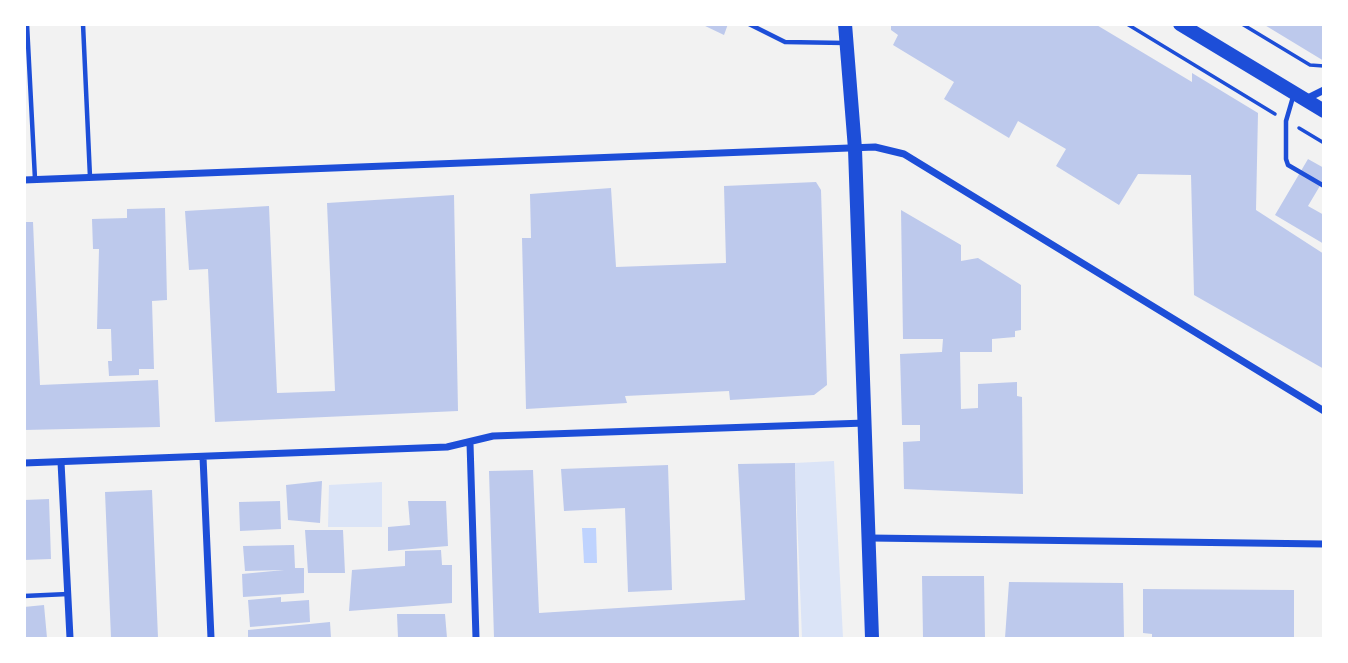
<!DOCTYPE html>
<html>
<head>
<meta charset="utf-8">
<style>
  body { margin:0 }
  #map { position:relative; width:1348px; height:663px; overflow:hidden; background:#f2f2f2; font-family:Roboto,sans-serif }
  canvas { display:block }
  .frame { position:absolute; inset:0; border:26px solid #fff; pointer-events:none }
</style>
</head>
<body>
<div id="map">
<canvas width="1348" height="663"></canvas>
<div class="frame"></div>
</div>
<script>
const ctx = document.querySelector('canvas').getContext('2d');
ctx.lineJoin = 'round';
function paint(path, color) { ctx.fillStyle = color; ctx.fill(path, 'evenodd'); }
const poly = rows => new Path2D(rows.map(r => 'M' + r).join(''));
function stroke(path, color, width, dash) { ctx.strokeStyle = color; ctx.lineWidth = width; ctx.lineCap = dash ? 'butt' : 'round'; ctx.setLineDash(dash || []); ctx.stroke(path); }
paint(poly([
  [834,461,843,638,802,638,795,463],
  [382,482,382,527,328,527,329,485]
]), '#dbe4f7');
paint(poly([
  [582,528,596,528,597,563,584,563]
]), '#bfd3fe');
paint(poly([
  [701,24,728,24,724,35],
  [891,24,1095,24,1192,82,1192,73,1258,113,1256,210,1324,254,1324,369,1194,295,1191,175,1138,174,1119,205,1056,166,1066,149,1018,121,1009,138,944,99,954,82,893,45,898,35,891,30],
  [1263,24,1324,24,1324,61],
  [1308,159,1324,168,1324,179,1308,206,1324,215,1324,244,1275,215],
  [816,182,821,190,827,385,814,395,730,400,729,391,625,396,627,403,526,409,522,238,531,238,530,194,611,188,616,267,726,263,724,186],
  [454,195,458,411,215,422,208,269,189,270,185,211,269,206,277,393,335,391,327,203],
  [165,208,167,300,152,301,154,369,139,369,139,375,109,376,108,361,112,361,111,329,97,329,99,249,93,249,92,219,127,218,127,209],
  [901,210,961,245,961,261,978,258,1021,285,1021,330,1015,331,1015,337,992,339,992,352,960,352,961,409,978,408,978,384,1017,382,1017,396,1022,397,1023,494,904,489,903,442,920,441,920,425,902,425,900,354,942,352,943,339,903,339],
  [24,222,33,222,40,385,158,380,160,427,24,430],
  [795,463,799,638,494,638,489,471,533,470,539,613,745,600,738,464],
  [668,465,672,590,628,592,625,508,564,511,561,469],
  [322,481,320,523,288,520,286,485],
  [152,490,158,638,111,638,105,492],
  [49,499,51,559,24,560,24,500],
  [280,501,281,529,240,531,239,502],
  [408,501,446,501,448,546,388,551,388,527,410,525],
  [305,530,343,530,345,573,308,573],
  [294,545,295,568,304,568,304,593,243,597,242,574,284,570,245,571,243,546],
  [441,550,442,565,452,565,452,603,349,611,352,570,405,566,405,551],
  [922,576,984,576,985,638,923,638],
  [1009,582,1123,583,1124,638,1005,638],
  [1143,589,1294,590,1294,638,1152,638,1152,634,1143,633],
  [281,597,281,602,309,600,310,622,250,627,248,600],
  [44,605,47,638,24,638,24,607],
  [397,614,445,614,447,638,398,638],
  [330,622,331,638,248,638,248,630]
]), '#bdc9ec');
stroke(poly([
  [1127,24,1275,114],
  [1242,24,1310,65,1324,66],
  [1299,128,1324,143]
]), '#1d4ed8', 3.5);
stroke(poly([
  [27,24,35,179],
  [83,24,90,177],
  [749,24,785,42,845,43],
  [1293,97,1286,121,1286,159,1288,165,1324,186],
  [24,596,68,594]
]), '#1d4ed8', 4.5);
stroke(poly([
  [1306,99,1324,90],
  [24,180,875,147,904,154,1324,411],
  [470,443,476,638],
  [203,457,211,638],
  [61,462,70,638],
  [24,463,447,447,493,436,865,423],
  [870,538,1324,544]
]), '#1d4ed8', 7);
stroke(poly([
  [1180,24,1324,111]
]), '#1d4ed8', 14);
stroke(poly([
  [845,24,855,149,872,638]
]), '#1d4ed8', 14);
</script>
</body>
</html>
